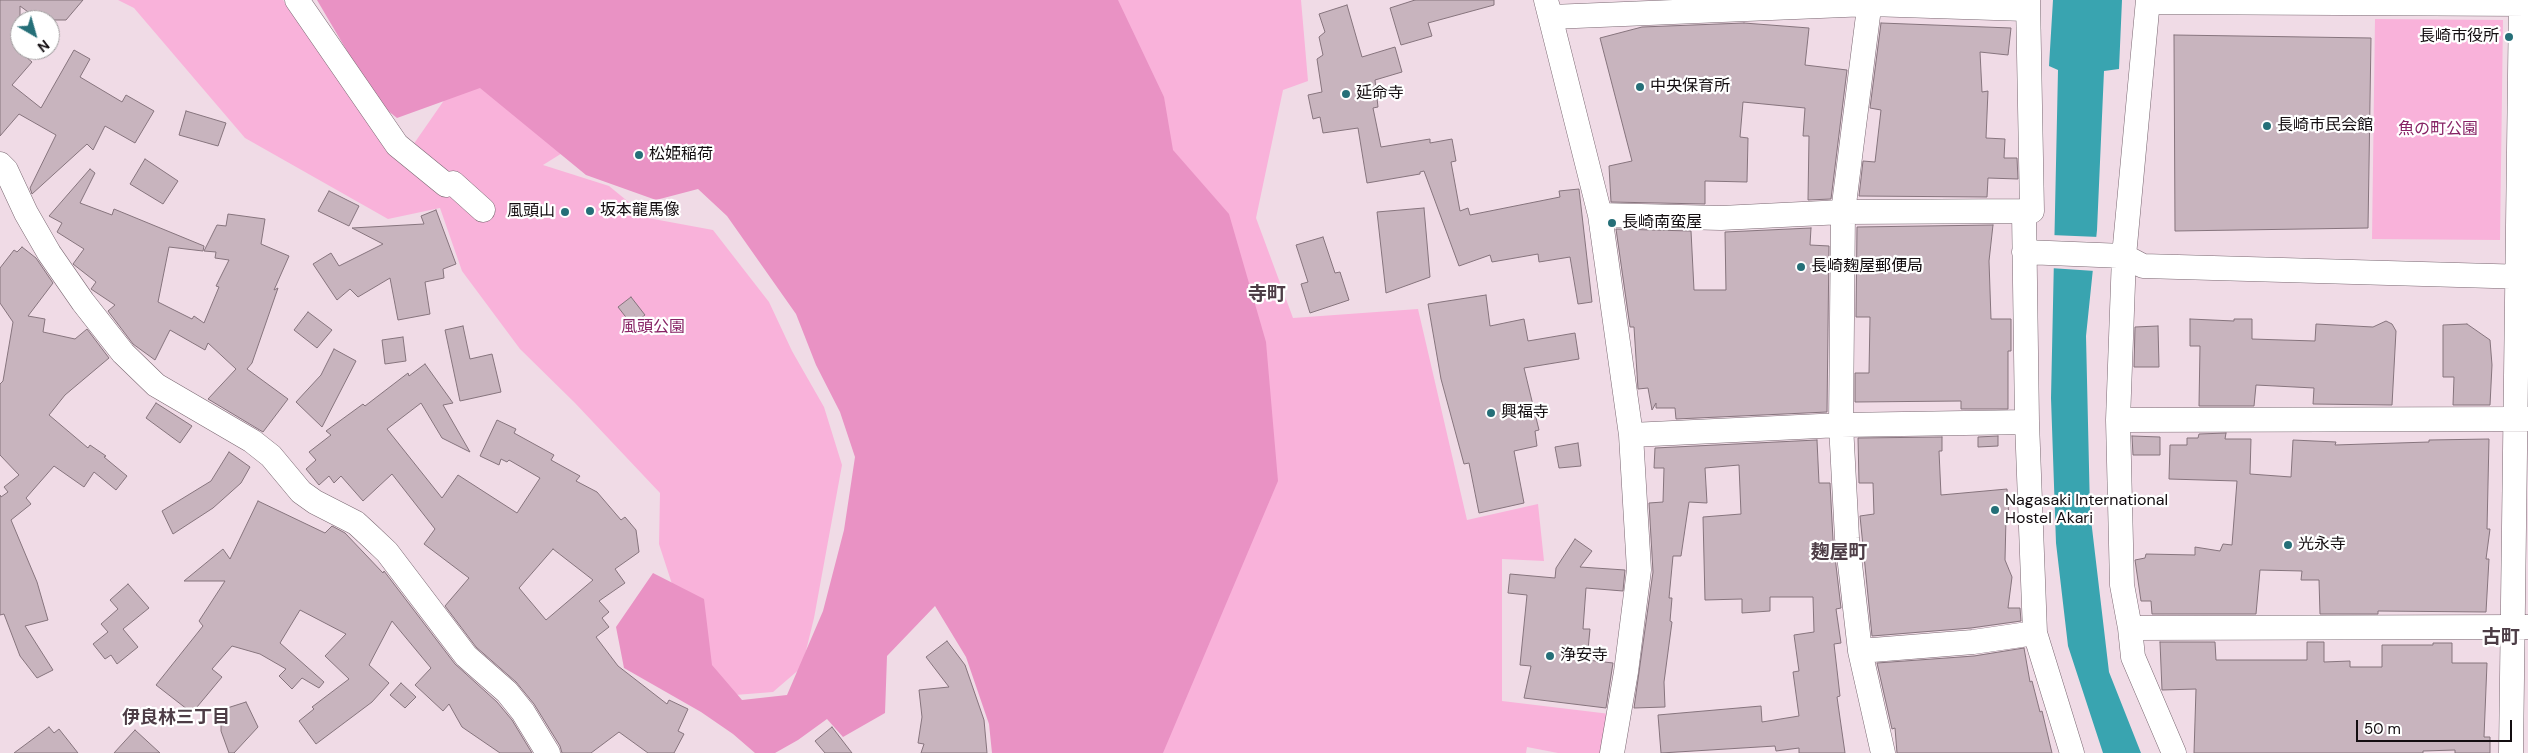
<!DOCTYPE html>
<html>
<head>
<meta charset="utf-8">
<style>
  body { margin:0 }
  #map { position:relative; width:2528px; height:753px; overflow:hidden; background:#f0dbe6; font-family:"DM Sans",sans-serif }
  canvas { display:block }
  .north { position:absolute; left:10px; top:10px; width:50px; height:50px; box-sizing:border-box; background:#fff; border:1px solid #a19e9f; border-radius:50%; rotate:142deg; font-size:14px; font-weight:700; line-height:20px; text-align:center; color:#130d10 }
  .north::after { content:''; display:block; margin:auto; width:18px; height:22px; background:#256f78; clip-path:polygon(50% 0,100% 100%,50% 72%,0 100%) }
  .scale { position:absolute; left:2356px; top:720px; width:156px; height:22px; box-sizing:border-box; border:2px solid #130d10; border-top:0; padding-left:6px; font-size:15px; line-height:18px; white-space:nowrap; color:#130d10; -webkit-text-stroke:4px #fff; paint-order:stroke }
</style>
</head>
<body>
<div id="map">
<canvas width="2528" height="753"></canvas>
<div class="north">N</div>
<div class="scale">50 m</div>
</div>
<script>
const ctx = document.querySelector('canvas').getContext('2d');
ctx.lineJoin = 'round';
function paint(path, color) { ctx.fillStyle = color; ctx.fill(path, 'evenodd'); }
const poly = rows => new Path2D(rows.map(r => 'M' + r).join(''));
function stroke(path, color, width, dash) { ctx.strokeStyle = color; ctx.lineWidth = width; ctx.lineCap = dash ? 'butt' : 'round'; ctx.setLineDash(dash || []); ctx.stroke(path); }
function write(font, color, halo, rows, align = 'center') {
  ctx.font = font + ' "DM Sans","Noto Sans JP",sans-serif'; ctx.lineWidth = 4.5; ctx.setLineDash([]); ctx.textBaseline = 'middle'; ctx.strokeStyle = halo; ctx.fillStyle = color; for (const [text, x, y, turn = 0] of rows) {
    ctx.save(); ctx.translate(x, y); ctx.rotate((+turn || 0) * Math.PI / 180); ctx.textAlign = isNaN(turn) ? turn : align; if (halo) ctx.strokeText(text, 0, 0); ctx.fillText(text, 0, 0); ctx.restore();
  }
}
paint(poly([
  [118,0,283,0,391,154,437,162,413,145,472,60,807,0,543,165,609,186,648,218,713,230,769,302,792,351,824,407,842,465,814,618,802,667,773,692,735,695,699,667,659,544,660,493,575,403,520,349,462,271,440,208,388,219,245,138,134,8],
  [975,0,1301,0,1308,81,1283,90,1256,218,1293,318,1418,309,1467,520,1538,504,1544,561,1502,559,1502,701,1610,714,1605,753,1558,753,1527,747,1526,753,1054,753],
  [2375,19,2503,20,2500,240,2372,239]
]), '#f9b2da');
paint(poly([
  [317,0,1118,0,1164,97,1173,150,1229,214,1266,342,1278,481,1163,753,992,753,989,724,966,657,935,606,887,656,885,713,843,737,827,719,798,740,775,753,755,753,733,734,701,712,624,668,616,627,653,573,704,599,712,665,742,700,787,695,823,611,844,530,855,457,840,412,816,365,796,314,727,216,698,189,656,200,586,175,480,88,397,118,377,102]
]), '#e992c4');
paint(poly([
  [2053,0,2122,0,2119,69,2104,71,2097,230,2086,336,2090,511,2109,672,2141,753,2103,753,2068,646,2056,543,2051,398,2058,70,2049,66]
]), '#39a4b0');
paint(poly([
  [2051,235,2099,237,2095,271,2050,268]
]), '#f0dbe6');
const building = poly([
  [0,0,83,0,66,20,39,20,20,6,20,52,32,62,12,85,41,108,74,50,90,59,80,77,122,102,126,95,154,111,135,143,105,126,93,150,87,144,32,194,30,188,56,135,19,114,0,136,0,0],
  [1415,0,1494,0,1494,5,1428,23,1432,36,1401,45,1390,8,1415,0],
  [1347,5,1362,57,1395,47,1402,72,1375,80,1378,107,1373,108,1381,147,1430,139,1430,143,1452,139,1456,161,1451,162,1460,211,1468,208,1470,215,1560,197,1559,191,1579,189,1592,302,1578,304,1570,257,1539,262,1538,254,1492,262,1490,255,1459,266,1424,171,1420,172,1420,174,1367,183,1358,128,1323,133,1320,117,1313,119,1308,95,1322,92,1317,59,1323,55,1319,37,1325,32,1319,14,1347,5],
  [1744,23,1809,28,1805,65,1847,70,1831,199,1808,200,1809,136,1803,136,1805,108,1743,102,1740,137,1748,138,1747,182,1705,181,1705,204,1611,202,1609,166,1632,161,1600,38,1642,27,1744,23],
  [1881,23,2011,28,2008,55,1980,52,1982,92,1988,91,1986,138,2005,139,2004,158,2017,158,2018,179,1988,178,1987,197,1859,196,1863,161,1875,162,1881,110,1870,108,1881,23],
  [2174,35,2371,38,2368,228,2175,231,2174,35],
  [186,111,226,123,218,146,179,135,186,111],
  [145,159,178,181,163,204,130,184,145,159],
  [90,169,95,173,80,203,112,215,114,209,204,246,203,251,169,247,158,302,192,319,194,316,204,323,219,287,216,286,229,260,215,258,216,252,204,251,217,225,226,226,228,214,265,219,261,244,289,256,274,290,278,288,252,363,247,369,288,399,263,432,208,399,236,369,208,343,205,350,170,330,155,360,133,344,108,311,115,305,91,289,96,282,73,264,84,249,57,232,62,223,49,216,90,169],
  [329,191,359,206,349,226,318,211,329,191],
  [1424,208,1430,277,1386,293,1377,212,1424,208],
  [436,210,456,264,443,269,444,278,425,282,430,314,398,320,390,278,358,297,350,289,337,300,313,264,331,253,339,266,383,244,352,228,424,224,421,216,436,210],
  [1993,225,1989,261,1991,319,2011,319,2011,351,2008,351,2008,409,1961,409,1961,401,1855,402,1855,373,1869,373,1870,317,1856,317,1857,227,1993,225],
  [1811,228,1810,245,1829,246,1827,412,1676,419,1675,408,1656,408,1656,403,1652,410,1648,388,1638,389,1634,327,1630,327,1616,229,1691,231,1694,290,1726,290,1725,232,1811,228],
  [1323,237,1335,273,1340,272,1349,300,1310,313,1301,284,1308,282,1296,245,1323,237],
  [22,247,36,258,53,283,28,316,45,319,43,332,75,339,87,329,109,358,65,395,49,415,88,448,90,445,106,456,104,457,127,476,116,490,94,472,84,487,54,466,26,498,31,504,11,520,37,582,48,620,25,626,53,670,37,678,20,656,4,614,0,615,0,495,1,497,8,492,4,487,19,475,0,455,0,384,3,381,13,322,0,303,0,268,14,250,17,252,22,247],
  [1486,295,1490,326,1524,319,1528,341,1575,333,1579,359,1524,368,1539,430,1535,431,1537,446,1514,451,1524,503,1479,513,1469,463,1464,464,1441,379,1428,304,1486,295],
  [631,297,645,315,632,325,618,307,631,297],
  [308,312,332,330,317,348,294,330,308,312],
  [2190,319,2234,321,2234,319,2252,319,2252,339,2315,341,2316,324,2373,327,2386,321,2392,324,2396,331,2392,405,2313,404,2314,388,2256,385,2254,406,2199,406,2200,346,2190,346,2190,319],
  [2467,324,2490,340,2492,365,2490,405,2453,405,2454,377,2443,377,2443,325,2467,324],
  [463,326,470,359,492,354,501,392,460,401,445,330,463,326],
  [2158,326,2159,367,2134,367,2135,327,2158,326],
  [403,337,406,361,385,364,382,340,403,337],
  [334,349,356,361,322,427,296,402,321,375,334,349],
  [425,364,453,403,443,405,470,452,442,438,421,403,387,429,442,498,458,475,517,513,540,478,509,460,507,462,501,459,499,465,480,456,497,420,516,429,514,433,554,455,551,460,580,476,576,481,597,492,621,520,625,517,636,530,639,552,615,569,625,583,599,601,609,612,602,618,609,627,596,637,618,666,667,704,669,700,688,709,678,731,684,734,674,753,648,753,619,732,591,753,562,753,560,746,534,704,516,682,476,647,445,606,469,578,424,544,435,529,392,474,363,501,341,476,334,483,329,476,319,485,306,469,316,460,309,452,331,435,326,431,363,404,365,406,408,373,409,376,425,364],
  [553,549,593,580,546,620,519,588,553,549],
  [156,403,192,426,180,443,146,418,156,403],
  [2226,433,2225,439,2251,439,2250,474,2291,477,2293,440,2336,442,2335,445,2429,442,2429,440,2489,439,2487,529,2490,529,2486,559,2489,559,2486,612,2378,611,2378,614,2320,614,2319,580,2301,580,2302,571,2260,570,2256,614,2152,614,2151,601,2141,601,2135,560,2145,558,2146,554,2195,555,2195,547,2220,551,2223,544,2232,545,2237,481,2169,479,2170,445,2187,445,2187,438,2198,438,2199,434,2226,433],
  [1998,436,1998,446,1978,447,1978,437,1998,436],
  [2132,436,2160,437,2160,455,2133,455,2132,436],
  [1942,437,1942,451,1939,451,1941,495,2007,489,2009,518,2006,518,2005,560,2012,577,2008,608,2020,608,2021,621,1971,628,1872,636,1860,516,1874,514,1873,483,1859,483,1858,438,1942,437],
  [1817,440,1819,483,1830,483,1833,540,1841,608,1836,609,1841,643,1834,644,1840,696,1837,697,1845,753,1799,753,1799,748,1776,751,1775,746,1661,753,1658,715,1761,706,1762,722,1799,716,1793,672,1799,671,1794,635,1814,632,1813,597,1770,597,1770,611,1742,613,1742,599,1705,600,1703,517,1741,514,1739,465,1705,468,1707,503,1689,502,1681,556,1673,556,1669,598,1672,598,1670,621,1672,622,1664,682,1665,707,1634,708,1653,572,1649,503,1663,502,1664,468,1654,468,1655,448,1817,440],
  [1578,443,1581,466,1559,468,1555,447,1578,443],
  [229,452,250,467,241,483,213,508,173,534,162,511,211,481,229,452],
  [258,501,325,533,332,526,345,533,383,573,384,571,455,664,497,702,512,720,532,753,500,753,462,727,449,704,443,711,415,685,431,668,392,621,369,665,389,683,372,702,316,744,299,721,314,709,312,707,349,679,325,656,346,634,300,610,280,643,324,682,319,688,302,678,292,689,279,676,286,669,260,654,232,646,212,669,222,677,192,713,156,685,203,626,199,621,225,581,184,581,223,549,230,559,258,501],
  [1575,539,1592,551,1580,567,1625,570,1623,591,1586,588,1583,629,1590,629,1587,660,1613,663,1606,708,1524,698,1531,666,1520,665,1527,595,1508,593,1510,574,1555,578,1556,568,1575,539],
  [128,584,149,608,123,629,138,647,117,664,111,655,105,659,93,644,108,632,101,624,118,609,110,600,128,584],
  [947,641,965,665,984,720,987,753,921,753,924,744,918,743,922,717,919,690,949,687,926,657,947,641],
  [2160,642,2215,642,2216,660,2307,660,2307,642,2324,642,2324,662,2350,661,2350,667,2382,667,2382,645,2433,645,2433,643,2452,643,2452,663,2487,663,2484,737,2490,737,2490,753,2455,753,2455,750,2423,751,2423,753,2194,753,2196,689,2162,690,2160,642],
  [2024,648,2030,682,2032,681,2040,712,2042,711,2052,753,1897,753,1895,728,1892,729,1877,663,1974,656,2024,648],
  [401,683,416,697,405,708,390,695,401,683],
  [246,702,258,727,234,753,229,753,221,731,221,710,246,702],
  [49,727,54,733,59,729,78,753,14,753,49,727],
  [832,727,852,753,825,753,815,741,832,727],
  [135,730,160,753,114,753,135,730]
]);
paint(building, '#c8b4be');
stroke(building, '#86747d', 1);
const minor = poly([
  [297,0,397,145,446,185,453,183,483,210],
  [1546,0,1600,215,1631,435,1639,570,1626,672,1612,753],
  [1870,0,1843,212,1841,425,1847,538,1860,651,1883,753],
  [2148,0,2124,256,2118,420,2122,585,2130,628,2133,657,2174,753],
  [2148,2,2528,4],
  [1551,17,1869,4,2026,9],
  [0,164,6,170,26,213,49,253,83,302,123,353,156,385,252,441,271,456,301,492,315,502,356,523,369,535,387,552,466,656,507,692,523,712,548,753],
  [2024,212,2027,422,2035,633,2072,753],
  [1600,215,1721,218,1843,212,2032,211,2028,0],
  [2024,252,2124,256,2143,266,2528,277],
  [2118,420,2528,419],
  [1631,435,1841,425,2027,422],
  [2130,628,2528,627],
  [1860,651,1973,642,2035,633],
  [2511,753,2521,0]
]);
stroke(minor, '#7a6872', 25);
stroke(minor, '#fff', 24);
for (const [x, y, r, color] of [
  [2509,37,5,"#256f78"],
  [1640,87,5,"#256f78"],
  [1346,94,5,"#256f78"],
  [2267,126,5,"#256f78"],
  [639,155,5,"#256f78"],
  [590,211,5,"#256f78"],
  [565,212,5,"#256f78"],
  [1612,223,5,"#256f78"],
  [1801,267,5,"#256f78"],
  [1491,413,5,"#256f78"],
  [1995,510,5,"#256f78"],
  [2288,545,5,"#256f78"],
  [1550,656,5,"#256f78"]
]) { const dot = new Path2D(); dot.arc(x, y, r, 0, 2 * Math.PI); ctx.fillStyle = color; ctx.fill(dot); stroke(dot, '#fff', 2); }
write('16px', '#130d10', '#fff', [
  ["長崎市役所",2499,37,"right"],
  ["中央保育所",1650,87],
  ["延命寺",1356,94],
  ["長崎市民会館",2277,126],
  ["松姫稲荷",649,155],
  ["坂本龍馬像",600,211],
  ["風頭山",555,212,"right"],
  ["長崎南蛮屋",1622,223],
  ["長崎麹屋郵便局",1811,267],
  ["興福寺",1501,413],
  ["Nagasaki International",2005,501],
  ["Hostel Akari",2005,519],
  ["光永寺",2298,545],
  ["浄安寺",1560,656]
], 'left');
write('16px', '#872365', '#fff', [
  ["魚の町公園",2438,130],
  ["風頭公園",653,328]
]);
write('bold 18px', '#4d3d46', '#fff', [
  ["伊良林三丁目",176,718]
]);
write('bold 19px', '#4d3d46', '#fff', [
  ["寺町",1267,295],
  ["麹屋町",1839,553],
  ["古町",2501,638]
]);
</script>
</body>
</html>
